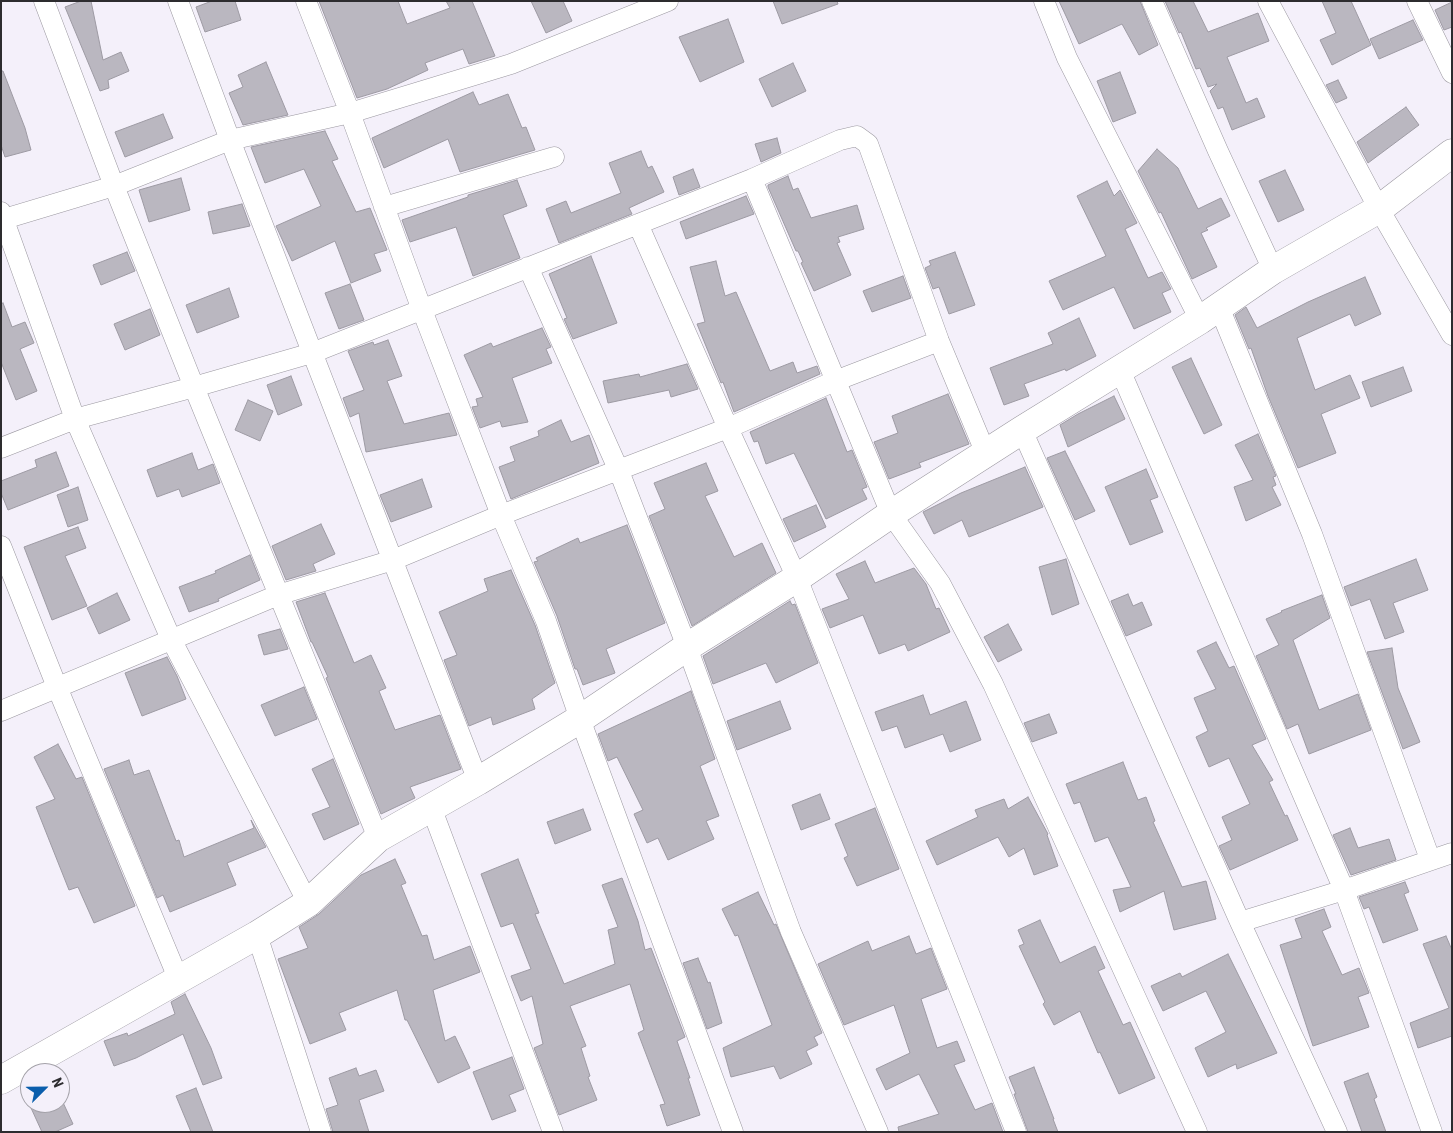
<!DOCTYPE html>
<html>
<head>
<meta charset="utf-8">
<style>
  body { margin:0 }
  #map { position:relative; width:1453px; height:1133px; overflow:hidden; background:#f4f0fa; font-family:"Roboto Condensed",sans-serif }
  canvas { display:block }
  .frame { position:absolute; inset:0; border:2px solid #2d2c2f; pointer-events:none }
  .north { position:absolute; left:20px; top:1063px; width:50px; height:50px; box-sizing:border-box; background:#f4f0fa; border:1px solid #a4a2a9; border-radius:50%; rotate:67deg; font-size:14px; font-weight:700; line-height:20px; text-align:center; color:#2d2c2f }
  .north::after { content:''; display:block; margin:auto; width:18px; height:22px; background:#0a5eac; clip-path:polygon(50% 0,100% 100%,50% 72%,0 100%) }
</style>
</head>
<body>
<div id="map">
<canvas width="1453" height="1133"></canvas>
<div class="frame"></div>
<div class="north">N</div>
</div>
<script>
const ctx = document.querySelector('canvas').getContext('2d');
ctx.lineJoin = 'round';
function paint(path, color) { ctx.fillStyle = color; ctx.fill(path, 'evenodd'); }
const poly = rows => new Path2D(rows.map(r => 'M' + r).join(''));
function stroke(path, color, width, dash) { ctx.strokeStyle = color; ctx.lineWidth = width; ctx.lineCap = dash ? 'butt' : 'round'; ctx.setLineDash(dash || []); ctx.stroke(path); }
const building = poly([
  [81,1,91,1,103,60,121,52,129,71,108,80,109,88,100,91,65,7,81,1],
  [212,1,235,1,241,20,205,32,196,7,212,1],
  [319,1,398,1,407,24,450,8,446,1,472,1,495,56,469,64,463,49,425,63,428,70,387,89,357,98,319,1],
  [531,1,563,1,572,21,546,33,531,1],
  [773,1,837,1,838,4,782,24,773,1],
  [1059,1,1140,1,1158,45,1139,55,1122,24,1079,44,1059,1],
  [1165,1,1193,1,1208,32,1258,13,1269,41,1227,57,1246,103,1257,98,1265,117,1232,130,1223,107,1218,109,1210,91,1217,84,1208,87,1200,68,1196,69,1181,32,1179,33,1165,1],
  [1322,1,1351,1,1371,45,1332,65,1320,40,1336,33,1322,1],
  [1452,2,1452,27,1444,30,1435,10,1452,2],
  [728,19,744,62,700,82,679,37,728,19],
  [1413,20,1423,40,1379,59,1370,39,1413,20],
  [266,62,288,115,243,125,229,93,243,87,238,75,266,62],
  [793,63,806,91,772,107,759,79,793,63],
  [1,71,3,71,25,128,31,150,5,157,1,145,1,71],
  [1120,72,1136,113,1113,122,1097,81,1120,72],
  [1338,80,1347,98,1336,103,1326,85,1338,80],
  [473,92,479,105,508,94,522,128,526,127,535,150,460,172,448,139,384,168,372,138,473,92],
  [1406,107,1419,125,1368,163,1357,142,1406,107],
  [163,114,173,138,125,157,115,132,163,114],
  [325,131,338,159,332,161,356,212,370,208,387,250,374,254,381,271,351,283,335,241,292,261,276,226,321,206,304,169,265,183,251,147,325,131],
  [777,138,781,153,761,162,755,144,777,138],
  [1157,149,1178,168,1198,209,1221,198,1230,216,1206,228,1208,230,1201,233,1217,267,1192,279,1161,212,1159,213,1138,171,1157,149],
  [641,151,648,168,652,166,664,192,629,208,632,214,559,243,546,209,566,201,571,213,621,193,609,163,641,151],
  [693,169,700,187,679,195,673,177,693,169],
  [1285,170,1304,210,1278,222,1259,181,1285,170],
  [788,176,793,190,798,188,811,218,857,205,864,229,838,237,840,242,837,243,851,275,814,291,801,263,803,262,798,251,796,251,768,187,768,185,788,176],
  [181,178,190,210,149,222,139,190,181,178],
  [517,180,527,206,503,215,520,258,473,276,456,227,410,242,402,220,468,197,468,195,517,180],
  [1107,181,1114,196,1120,190,1137,223,1125,229,1148,278,1162,272,1171,289,1162,293,1171,312,1134,329,1114,287,1063,310,1049,281,1106,256,1077,196,1107,181],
  [746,196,754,214,686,239,680,222,746,196],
  [242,204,250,226,213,234,208,212,242,204],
  [127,252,135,271,101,285,93,265,127,252],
  [955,252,975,305,949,314,939,287,933,289,925,268,931,265,929,261,955,252],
  [591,256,617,323,573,339,564,319,567,318,549,274,591,256],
  [716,261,725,296,736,292,770,371,793,362,797,373,817,366,820,374,734,412,723,382,721,383,697,324,705,322,690,267,716,261],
  [903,276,911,298,872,312,863,291,903,276],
  [1365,277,1381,314,1355,326,1350,314,1297,338,1315,390,1350,375,1360,398,1321,414,1336,453,1298,468,1268,396,1251,348,1249,349,1235,315,1246,307,1257,328,1308,302,1365,277],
  [350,284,364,320,339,329,325,293,350,284],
  [229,288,239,317,197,333,186,305,229,288],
  [3,303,12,327,25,322,34,343,20,349,37,391,16,400,1,362,1,304,3,303],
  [150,309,160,335,125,350,114,324,150,309],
  [1079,318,1096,356,1066,371,1065,369,1024,384,1029,396,1004,405,990,368,1053,344,1048,333,1079,318],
  [542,328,551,347,546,349,552,363,512,378,528,422,502,427,500,421,480,428,472,407,478,406,476,399,483,397,464,355,491,343,493,347,542,328],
  [388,340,402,376,387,381,404,424,449,413,457,435,366,452,359,413,350,417,343,398,364,390,348,351,373,342,374,345,388,340],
  [1191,358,1222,425,1204,434,1172,367,1191,358],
  [687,364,698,389,671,397,669,390,608,403,603,381,639,374,640,377,687,364],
  [1403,367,1412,391,1371,407,1362,382,1403,367],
  [291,376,302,405,278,415,267,385,291,376],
  [948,394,969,444,919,463,921,467,889,479,874,442,898,433,892,416,948,394],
  [1114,396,1125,419,1068,447,1060,425,1078,414,1114,396],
  [826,398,847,452,852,450,867,487,862,489,867,499,826,519,794,453,766,464,758,441,754,442,750,432,826,398],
  [248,400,273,411,260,441,235,430,248,400],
  [561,420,571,442,589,435,599,463,511,499,499,467,515,461,510,447,539,436,538,431,561,420],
  [1258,434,1276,476,1273,477,1276,485,1272,487,1281,505,1246,521,1234,487,1253,480,1235,445,1258,434],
  [1065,451,1095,511,1075,520,1047,458,1065,451],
  [56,452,69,486,8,510,1,493,1,481,37,467,35,460,56,452],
  [192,453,198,470,213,464,220,483,182,497,179,489,157,497,147,470,192,453],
  [706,463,718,491,705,496,734,557,762,543,776,573,692,626,649,516,665,509,654,483,706,463],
  [1025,467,1043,507,969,537,962,520,934,534,923,512,961,493,1025,467],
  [1146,469,1158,497,1150,500,1163,532,1130,545,1105,487,1146,469],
  [422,479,432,507,391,522,380,495,422,479],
  [78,487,88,520,68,527,57,495,78,487],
  [816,505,826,527,794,542,783,519,816,505],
  [321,524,335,554,313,564,316,571,286,580,272,546,321,524],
  [627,525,665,623,606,649,615,673,583,685,577,669,575,669,557,616,534,562,538,561,536,558,578,538,580,543,627,525],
  [78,527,86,548,65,556,87,606,52,620,24,547,78,527],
  [250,555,260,580,218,599,219,601,189,612,179,587,216,573,215,571,250,555],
  [1066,559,1079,604,1052,615,1039,567,1066,559],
  [1416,559,1428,590,1393,603,1404,632,1385,639,1370,599,1351,606,1344,587,1416,559],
  [865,561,875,583,914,568,926,584,936,609,939,608,950,632,908,651,905,644,879,654,863,615,830,628,822,609,849,599,836,574,865,561],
  [511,570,535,625,555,683,532,699,535,709,493,725,491,717,469,726,444,660,457,655,439,612,488,591,484,579,511,570],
  [117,593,130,620,99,634,87,608,117,593],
  [325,593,354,663,371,655,386,688,379,691,395,730,440,715,461,769,410,787,415,798,381,814,326,678,328,677,312,642,311,642,296,602,325,593],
  [1128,594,1133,606,1142,602,1152,625,1126,636,1111,601,1128,594],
  [1322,595,1330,618,1293,640,1319,710,1358,694,1371,730,1309,754,1298,724,1287,729,1256,656,1279,645,1266,619,1282,612,1281,611,1322,595],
  [790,601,792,605,795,604,818,663,776,683,766,663,713,684,703,656,790,601],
  [1008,624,1022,650,998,662,984,637,1008,624],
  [280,629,288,649,264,655,258,635,280,629],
  [1216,642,1229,668,1234,666,1266,739,1252,745,1273,780,1269,782,1285,816,1287,815,1298,840,1230,870,1219,846,1232,840,1222,817,1250,804,1229,758,1209,767,1196,737,1208,731,1194,698,1216,689,1197,651,1216,642],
  [1392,648,1398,688,1420,742,1403,749,1367,652,1392,648],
  [167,657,177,676,186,699,142,716,125,673,167,657],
  [304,687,317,719,275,736,261,705,304,687],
  [691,691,715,759,700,766,719,816,706,821,714,839,668,860,658,838,647,843,634,814,643,810,617,757,608,761,598,734,691,691],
  [923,695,930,715,966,701,981,740,950,752,943,734,905,748,897,726,882,731,875,712,923,695],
  [780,701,791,729,737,750,727,721,780,701],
  [1049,714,1057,733,1032,742,1024,723,1049,714],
  [58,744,76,779,82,777,135,906,94,923,78,887,69,890,36,807,55,799,34,757,58,744],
  [333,759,359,824,324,840,312,814,330,807,312,769,333,759],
  [129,760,134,775,149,770,176,841,179,840,184,857,254,828,251,820,266,847,227,863,236,885,170,912,163,895,157,898,104,769,129,760],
  [1123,762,1138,800,1146,797,1155,821,1153,822,1182,887,1206,881,1216,919,1174,930,1164,891,1120,912,1113,890,1131,887,1108,837,1095,842,1080,802,1074,804,1066,784,1123,762],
  [820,794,830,819,801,830,792,805,820,794],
  [1028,797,1048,834,1047,835,1058,866,1034,875,1024,848,1009,857,998,837,937,865,926,841,978,817,975,810,1004,799,1008,809,1028,797],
  [875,808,899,869,857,886,844,858,848,856,835,824,875,808],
  [583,809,591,830,555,844,547,822,583,809],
  [1350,828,1358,848,1389,839,1396,860,1351,875,1333,835,1350,828],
  [395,859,406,883,401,885,422,936,427,935,434,960,470,946,480,972,433,990,445,1041,455,1036,470,1068,438,1083,407,1020,405,1020,397,990,339,1013,346,1030,310,1044,278,959,308,948,299,927,319,914,361,875,395,859],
  [518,859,539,913,535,914,564,984,615,964,608,930,618,927,602,885,622,878,638,921,645,950,651,948,685,1037,677,1041,690,1078,688,1078,700,1115,667,1126,660,1105,665,1104,638,1033,644,1030,630,984,570,1006,586,1046,581,1048,590,1076,588,1077,597,1100,559,1115,534,1048,543,1044,532,996,521,1001,511,976,531,969,513,923,501,927,481,874,518,859],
  [1405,882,1409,892,1404,894,1418,930,1383,943,1369,907,1364,909,1359,897,1405,882],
  [758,892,774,925,776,924,822,1033,814,1037,818,1045,806,1051,812,1064,780,1079,774,1066,731,1077,723,1048,772,1025,738,935,735,936,722,909,758,892],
  [1324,909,1331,927,1322,931,1342,975,1359,968,1366,985,1369,993,1358,997,1369,1027,1313,1046,1280,945,1302,938,1295,919,1324,909],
  [1040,920,1060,963,1095,946,1105,968,1098,971,1123,1025,1130,1022,1155,1078,1119,1094,1100,1052,1098,1053,1080,1011,1054,1025,1043,1004,1045,1002,1019,946,1024,944,1018,930,1040,920],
  [909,936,916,954,931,948,947,989,921,999,937,1048,957,1041,965,1061,954,1065,975,1110,992,1103,1003,1132,899,1132,898,1127,939,1114,919,1074,886,1090,876,1069,910,1053,894,1005,844,1025,818,964,868,941,872,951,909,936],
  [1446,936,1452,950,1452,1036,1418,1048,1410,1023,1449,1008,1423,944,1446,936],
  [1228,954,1277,1053,1237,1069,1236,1064,1208,1077,1195,1048,1226,1032,1206,991,1163,1011,1151,986,1180,973,1182,977,1228,954],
  [698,958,708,983,710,982,722,1023,707,1029,683,963,698,958],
  [185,994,211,1048,222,1078,203,1085,183,1034,136,1058,114,1066,104,1041,127,1033,128,1036,175,1014,171,1002,185,994],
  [512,1057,524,1089,509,1095,516,1111,492,1120,473,1072,512,1057],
  [1034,1067,1054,1119,1053,1119,1058,1132,1028,1132,1014,1094,1016,1094,1009,1077,1034,1067],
  [356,1068,359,1076,376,1070,384,1091,359,1100,369,1132,333,1132,326,1109,338,1105,329,1078,356,1068],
  [1368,1073,1377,1097,1374,1099,1386,1132,1362,1132,1344,1082,1368,1073],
  [30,1082,30,1103,60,1103,60,1096,73,1124,55,1132,42,1132,21,1086,30,1082],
  [196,1088,213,1132,191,1132,176,1096,196,1088]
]);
paint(building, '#bab7c0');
stroke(building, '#9d9aa3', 1);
const street = poly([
  [44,1,114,186,194,387,378,838],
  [178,1,230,140,478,781],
  [306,1,350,113,422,310,501,515,546,621,580,719,733,1132],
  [1044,1,1067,58,1200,320],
  [1152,1,1218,151,1273,270],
  [1268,1,1379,209,1452,335],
  [1417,1,1452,73],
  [752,179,891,514,940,583,993,684,1197,1132],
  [384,207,554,157],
  [1,212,75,419,171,639,308,903],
  [1,220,114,186,230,140,350,113,511,64,668,1],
  [638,224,728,428,797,578,1016,1132],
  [528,267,619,471,687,647,791,932,878,1132],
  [1219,307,1312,534,1430,859],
  [1120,370,1344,890,1432,1132],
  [1022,430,1240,922,1337,1132],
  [1,448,75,419,194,387,312,353,752,179,840,140,857,136,868,144,939,341,986,454],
  [1,546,57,687,178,978],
  [1,711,278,595,393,560,501,515,728,428,835,381,939,341],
  [431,807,553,1132],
  [1240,922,1344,890,1452,853],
  [257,935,321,1132]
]);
const secondary = poly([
  [1,1080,257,935,308,903,378,838,478,781,580,719,687,647,797,578,891,514,1022,430,1200,320,1273,270,1379,209,1452,153]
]);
stroke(street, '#9b98a0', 21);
stroke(secondary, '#9b98a0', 29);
stroke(street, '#fff', 20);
stroke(secondary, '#fff', 28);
</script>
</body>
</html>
